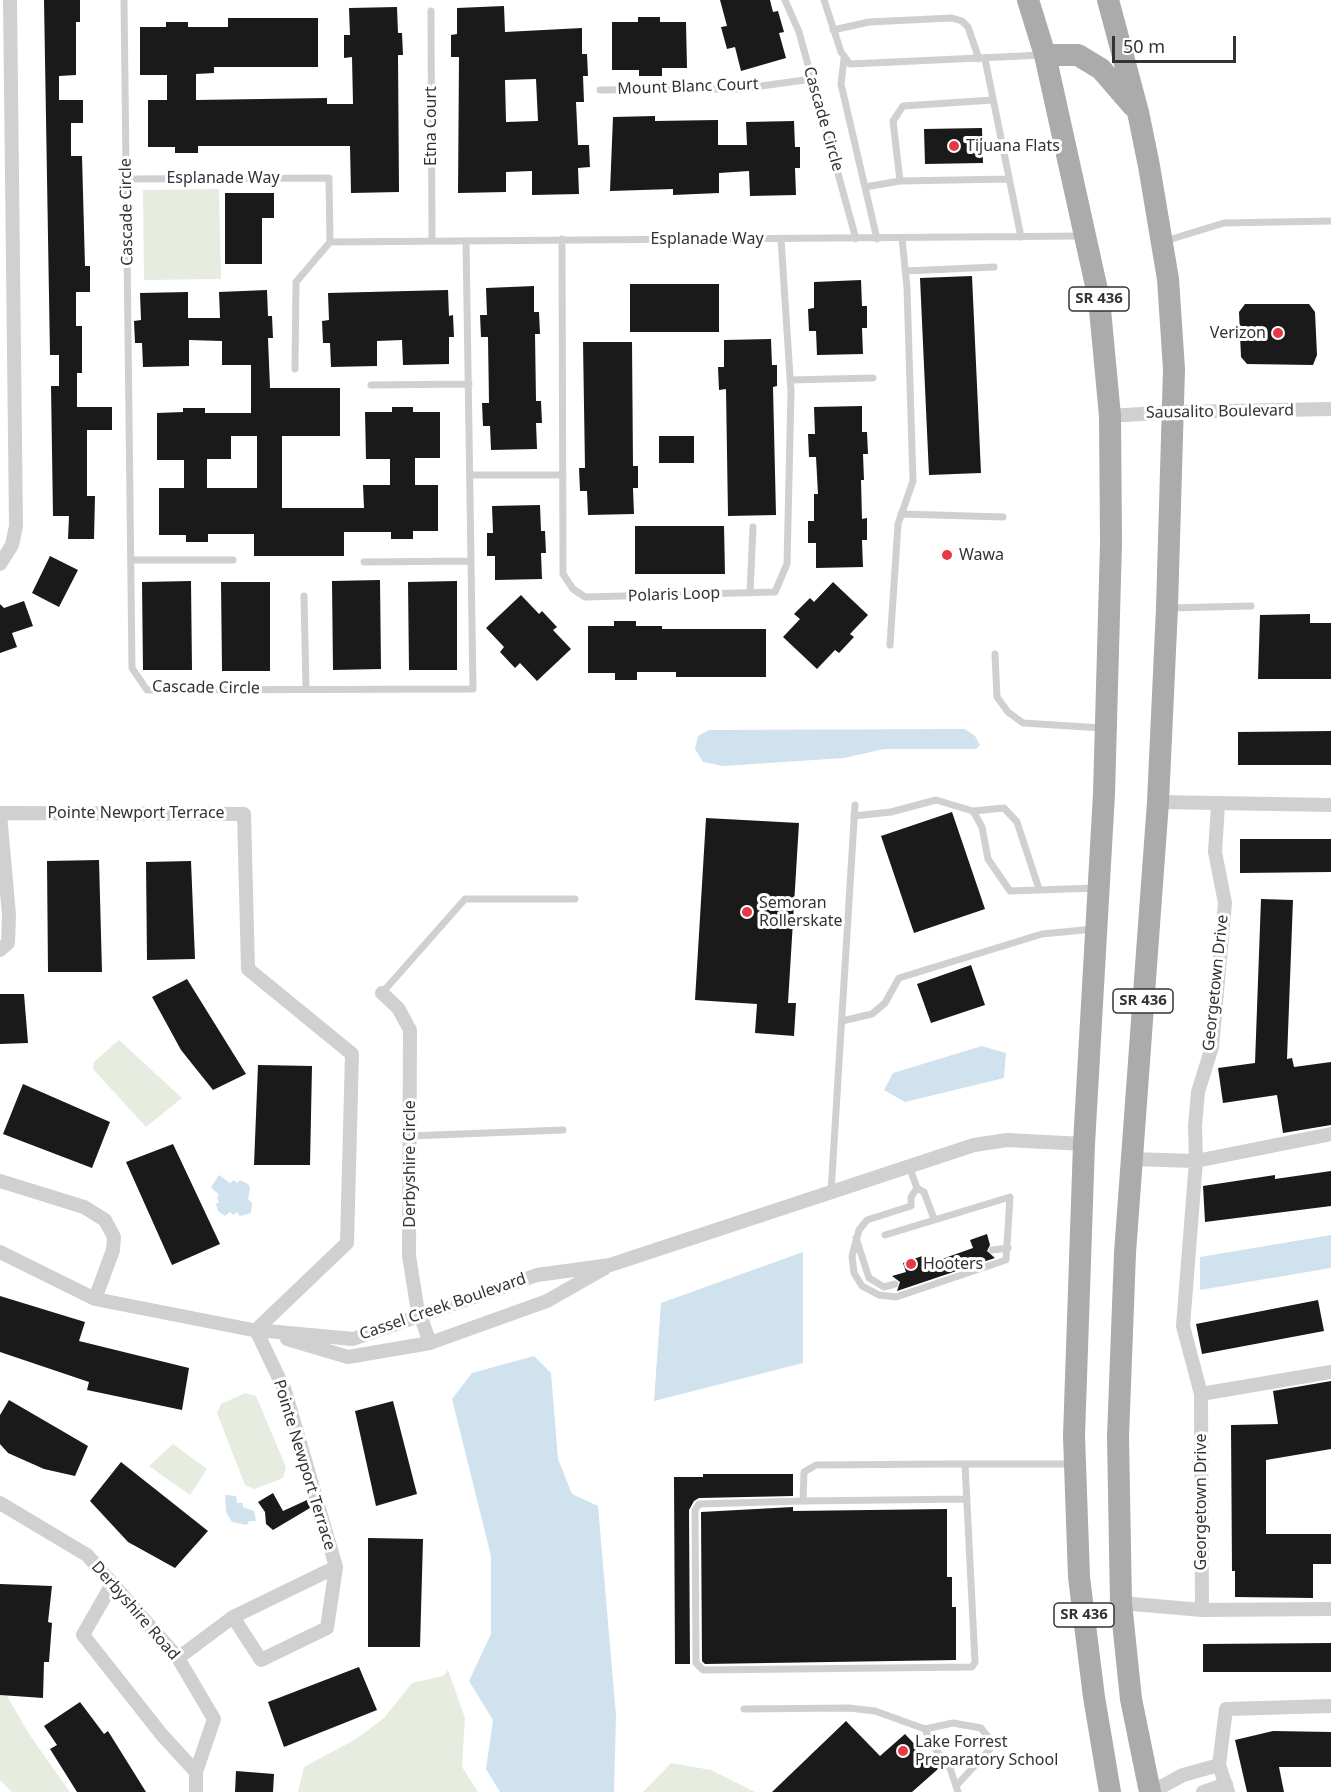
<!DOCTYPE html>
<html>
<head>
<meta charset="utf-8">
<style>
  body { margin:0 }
  #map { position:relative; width:1331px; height:1792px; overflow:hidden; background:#fff; font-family:"Noto Sans",sans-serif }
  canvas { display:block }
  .scale { position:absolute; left:1112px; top:36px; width:124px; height:27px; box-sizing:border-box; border:3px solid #333; border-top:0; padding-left:8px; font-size:18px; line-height:21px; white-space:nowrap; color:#333; -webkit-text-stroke:4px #fff; paint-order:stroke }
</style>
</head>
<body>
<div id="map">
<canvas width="1331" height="1792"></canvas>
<div class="scale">50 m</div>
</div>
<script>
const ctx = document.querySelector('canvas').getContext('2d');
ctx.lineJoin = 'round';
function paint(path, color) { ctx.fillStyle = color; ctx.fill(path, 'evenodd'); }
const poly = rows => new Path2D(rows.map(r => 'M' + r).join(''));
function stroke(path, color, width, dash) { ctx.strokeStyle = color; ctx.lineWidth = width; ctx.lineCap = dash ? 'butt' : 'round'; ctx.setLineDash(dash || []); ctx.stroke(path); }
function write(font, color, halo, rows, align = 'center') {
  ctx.font = font + ' "Noto Sans",sans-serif'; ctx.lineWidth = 6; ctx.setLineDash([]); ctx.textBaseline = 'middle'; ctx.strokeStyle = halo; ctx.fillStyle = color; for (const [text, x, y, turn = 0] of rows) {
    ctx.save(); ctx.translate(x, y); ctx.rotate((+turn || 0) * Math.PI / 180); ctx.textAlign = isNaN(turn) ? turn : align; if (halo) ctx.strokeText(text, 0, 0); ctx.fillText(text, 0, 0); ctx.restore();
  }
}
paint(poly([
  [219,189,221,279,144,280,143,190],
  [119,1040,182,1098,146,1127,93,1069,94,1062],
  [245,1393,256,1396,286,1467,283,1478,255,1489,245,1485,217,1413,221,1404],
  [173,1444,207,1469,190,1495,149,1466],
  [448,1670,465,1718,462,1767,478,1792,298,1792,304,1767,356,1739,384,1718,412,1683,443,1676],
  [0,1684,31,1737,70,1792,12,1792,0,1780],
  [671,1763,711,1770,755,1792,643,1792]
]), '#e6ecdf');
paint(poly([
  [965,729,975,736,980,745,976,749,884,749,844,758,723,766,703,762,695,749,698,736,709,730],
  [982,1046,1006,1053,1004,1078,905,1102,884,1090,893,1073],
  [219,1175,230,1183,234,1180,237,1183,240,1180,248,1184,250,1187,248,1199,252,1203,251,1213,240,1216,237,1212,233,1215,230,1212,225,1216,218,1211,216,1204,219,1202,217,1198,219,1195,211,1187],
  [1331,1235,1331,1268,1200,1290,1200,1257],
  [803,1252,803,1363,654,1401,661,1303],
  [534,1356,551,1373,558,1459,572,1494,598,1506,616,1716,614,1792,500,1792,486,1769,493,1720,469,1681,491,1634,491,1556,452,1399,472,1373],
  [225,1495,236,1496,237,1503,243,1503,243,1507,254,1511,256,1521,249,1521,247,1525,232,1522,226,1512]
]), '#cfe2ee');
paint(poly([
  [44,0,80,0,80,22,76,22,76,75,59,76,59,100,83,100,83,123,71,123,71,156,82,156,85,266,90,266,90,292,76,292,76,326,82,326,82,373,77,373,77,407,112,407,112,430,87,430,87,496,95,496,94,539,68,539,69,516,53,516,51,386,59,386,59,355,50,355],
  [720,0,770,0,773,12,778,11,784,32,779,33,786,58,741,71,735,47,727,49,721,27,727,26],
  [504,6,505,32,582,28,582,54,587,54,588,76,583,76,584,102,576,102,578,145,589,145,590,167,578,168,579,194,532,195,532,171,506,172,506,192,458,193,459,57,451,57,451,35,457,34,457,8],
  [536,79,538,121,506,122,505,80],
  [397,7,398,33,402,33,403,55,398,55,399,192,351,193,350,146,198,146,198,153,175,153,175,147,148,147,148,100,167,100,167,75,140,75,140,27,166,27,166,22,188,22,188,27,228,27,228,18,318,18,318,67,214,67,214,73,196,74,196,100,327,98,327,104,353,104,352,57,344,58,344,35,350,35,349,8],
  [638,17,660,17,660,22,686,22,687,68,662,68,662,76,639,76,639,70,612,70,612,22,638,22],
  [655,116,655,121,718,120,718,145,747,145,746,122,794,121,795,147,800,147,800,168,795,168,796,195,750,196,749,171,719,173,719,193,673,195,673,189,610,191,613,117],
  [982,128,983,163,925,164,924,129],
  [225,193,274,193,274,218,262,218,262,264,225,264],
  [972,276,981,473,929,475,920,278],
  [861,280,862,306,867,306,867,328,862,328,863,354,817,355,816,331,809,331,808,309,814,308,814,282],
  [630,284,719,284,719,332,630,332],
  [534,286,534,312,539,312,540,334,535,334,536,401,541,401,542,423,536,423,537,449,491,450,490,426,483,426,482,403,489,403,488,337,481,337,480,315,487,315,486,288],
  [267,290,268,316,272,316,273,338,268,338,270,388,340,388,340,436,282,436,282,508,364,508,363,485,390,485,390,459,366,459,365,412,392,412,392,407,413,407,413,412,440,412,440,458,415,458,415,485,438,485,438,531,413,531,413,539,391,539,391,532,344,532,344,556,254,556,254,534,208,534,208,542,186,542,186,535,159,535,159,488,184,488,184,460,157,460,157,413,183,412,183,408,205,408,205,413,251,413,251,365,222,365,222,341,189,340,189,366,143,367,142,343,135,343,134,321,141,320,140,293,188,292,188,318,220,318,219,292],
  [231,436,257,436,257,488,207,488,207,459,231,459],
  [448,290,449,316,453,315,454,337,449,337,449,364,403,365,402,340,377,341,377,366,331,367,330,343,323,343,322,321,329,320,328,293],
  [1245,304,1309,304,1315,312,1317,355,1313,365,1247,364,1241,357,1239,312],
  [771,339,772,365,777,365,777,386,773,387,776,515,728,516,726,389,719,390,718,367,724,367,724,340],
  [583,342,632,342,633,466,638,466,638,488,633,488,634,514,588,515,587,491,580,491,579,468,585,468],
  [862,406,862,432,867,432,868,454,863,454,864,480,861,480,862,519,867,518,867,540,862,540,863,567,816,568,816,543,808,543,808,521,814,521,814,494,818,494,816,457,809,457,808,434,815,434,814,407],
  [659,436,694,436,694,463,659,463],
  [540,505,541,531,545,531,546,553,541,553,542,579,495,580,495,556,487,556,487,533,493,533,492,506],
  [635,526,724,526,725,574,635,574],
  [50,556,78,570,59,607,32,593],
  [380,580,381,669,333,670,332,581],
  [191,581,192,670,143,670,142,582],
  [457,581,457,670,409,670,408,582],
  [221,582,270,582,270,671,222,671],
  [833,582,868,615,850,634,854,637,839,653,835,650,817,669,783,637,800,619,794,614,810,598,814,602],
  [521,595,539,614,542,611,557,627,553,630,571,649,537,681,520,663,515,668,500,652,504,647,486,628],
  [24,601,33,626,12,633,17,647,0,653,0,604,4,608],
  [1310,614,1310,623,1331,623,1331,679,1258,679,1260,615],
  [614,621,636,621,636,626,662,626,662,629,766,629,766,677,676,677,676,672,637,672,637,680,615,680,615,673,588,673,588,626,614,626],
  [1331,731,1331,765,1238,765,1238,732],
  [952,812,985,909,914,933,881,836],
  [706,818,799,823,788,1003,796,1003,794,1036,755,1033,757,1004,695,1000],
  [1240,839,1331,839,1331,872,1240,873],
  [99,860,102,972,48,972,47,861],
  [191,861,195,959,147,960,146,862],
  [1261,899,1293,900,1287,1059,1292,1058,1294,1067,1331,1062,1331,1125,1283,1133,1277,1095,1223,1103,1218,1068,1255,1063],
  [971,965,985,1005,931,1023,917,984],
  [187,979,246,1074,213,1090,181,1050,152,997],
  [0,994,24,994,28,1043,0,1044],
  [258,1065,312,1066,310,1165,254,1165],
  [23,1084,110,1122,92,1168,3,1134],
  [173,1144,220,1244,172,1265,126,1162],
  [1331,1171,1331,1206,1205,1222,1203,1186,1275,1175,1275,1179],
  [987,1234,990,1245,987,1251,995,1258,897,1291,900,1282,892,1276,906,1272,903,1263,922,1256,925,1265,973,1248,970,1240],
  [0,1296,85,1322,79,1341,189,1368,182,1410,87,1390,89,1382,0,1352],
  [1318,1300,1324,1331,1202,1354,1196,1324],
  [1331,1381,1331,1449,1266,1460,1266,1534,1331,1534,1331,1564,1313,1564,1313,1598,1235,1597,1235,1571,1232,1571,1231,1425,1278,1424,1273,1391],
  [9,1400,88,1446,75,1476,44,1469,8,1453,0,1444,0,1415],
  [393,1401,417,1494,376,1506,355,1411],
  [121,1462,208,1531,175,1568,128,1542,90,1501],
  [703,1474,793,1474,793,1496,699,1498,694,1501,689,1510,690,1664,675,1664,674,1477,703,1477],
  [273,1493,283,1511,307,1500,310,1508,273,1530,266,1524,265,1512,258,1502],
  [793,1507,793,1511,947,1509,947,1577,952,1577,952,1607,956,1607,956,1660,705,1664,702,1661,701,1512],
  [368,1538,423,1539,420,1647,368,1647],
  [0,1584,52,1586,48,1622,52,1623,49,1662,44,1662,43,1698,0,1695],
  [1331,1643,1331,1672,1203,1672,1203,1644],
  [359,1667,377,1710,284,1747,268,1702],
  [80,1702,104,1734,108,1731,146,1792,77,1792,50,1749,57,1745,44,1726],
  [846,1721,880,1756,905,1734,938,1769,912,1792,772,1792],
  [1273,1731,1331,1732,1331,1767,1279,1767,1284,1792,1247,1792,1235,1740],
  [236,1771,274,1774,273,1792,235,1792]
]), '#1a1a1a');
stroke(poly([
  [124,0,132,668,147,690,473,689,466,241],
  [785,0,799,32,856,239],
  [824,0,841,52,850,64,1043,55],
  [431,11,432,241],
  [833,30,869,22,952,18,962,21,968,27,979,59],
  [844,59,841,84,877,239],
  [985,59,1021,237],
  [600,90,739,89,812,79],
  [126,179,329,178,330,242,296,282,295,369],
  [900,181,893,121,903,106,993,100],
  [865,187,900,181,1009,179],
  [562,239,563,574,573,589,585,597,775,592,787,564,791,392,781,239],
  [1165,241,1224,223,1331,221],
  [330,242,1083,236],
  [905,271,994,267],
  [790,380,873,378],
  [371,385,469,384],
  [470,475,563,475],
  [901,514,1003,517],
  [131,560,233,560],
  [364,562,471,561],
  [750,593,753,527],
  [304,596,306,689],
  [1170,608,1251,606],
  [890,645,898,524,913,481,907,288,902,238],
  [995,654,997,697,1008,712,1023,723,1102,728],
  [973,811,1004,808,1017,822,1039,889],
  [854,816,891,812,936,800,973,811,982,827,988,859,1010,891,1096,888],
  [382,993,465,899,575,899],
  [842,1021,872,1014,885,1003,899,978,1042,934,1094,929],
  [410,1136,563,1130],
  [909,1166,917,1188,924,1192,934,1219],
  [831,1192,855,805],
  [885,1235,1010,1197,1006,1260,896,1297,879,1295,862,1286,854,1273,852,1256,859,1230,867,1220,911,1206,911,1197,917,1188],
  [856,1238,869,1278,884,1287,895,1284],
  [992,1250,1008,1248],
  [965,1464,975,1662,972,1667,703,1670,696,1663,695,1510,699,1504,803,1501,804,1472,816,1465,946,1464,1073,1464],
  [803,1501,967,1499],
  [744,1709,849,1708,875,1711,925,1729,953,1723,981,1728,988,1737,990,1749,957,1785],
  [925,1729,931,1743,950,1768,958,1792]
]), '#d0d0d0', 7);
stroke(poly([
  [1110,416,1173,412,1331,409],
  [0,564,12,545,16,526,10,0],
  [1158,802,1331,805],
  [0,813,244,814,248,969,352,1054,347,1243,256,1330],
  [0,814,9,915,8,943,0,950],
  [382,993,398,1008,410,1030,409,1256,417,1306,430,1343],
  [1131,1159,1196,1161,1331,1134],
  [0,1181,84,1207,105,1220,114,1237,113,1250,95,1299],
  [0,1252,95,1299,263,1332],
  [256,1330,353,1339,537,1275,610,1265,974,1145,1007,1140,1084,1144],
  [287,1339,348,1357,430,1343,547,1301,605,1268],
  [1201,1394,1183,1326,1196,1161,1195,1126,1198,1092,1212,1047,1225,903,1215,852,1218,805],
  [0,1503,87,1555,178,1658,214,1719,196,1772,196,1792],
  [112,1584,83,1635,162,1735,196,1772],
  [1121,1603,1202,1610,1331,1609],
  [1202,1610,1201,1394,1331,1372],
  [233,1617,261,1660,327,1628,336,1567],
  [178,1658,233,1617,336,1567,285,1391,256,1330],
  [1152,1792,1183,1775,1219,1765],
  [1203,1792,1226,1784],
  [1228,1792,1219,1765,1226,1709,1331,1706]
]), '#d0d0d0', 14);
stroke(poly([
  [1028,0,1045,55,1099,299,1110,416,1111,543,1104,794,1084,1144,1074,1436,1079,1577,1094,1697,1110,1792],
  [1108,0,1138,112,1149,166,1168,279,1174,369,1167,608,1158,802,1125,1253,1118,1437,1121,1603,1131,1699,1150,1792],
  [1045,55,1078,55,1101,69,1133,106]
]), '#ababab', 22);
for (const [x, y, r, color] of [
  [954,146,6,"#e63946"],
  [1278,333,6,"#e63946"],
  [947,555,6,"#e63946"],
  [747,912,6,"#e63946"],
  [911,1264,6,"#e63946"],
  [903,1751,6,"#e63946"]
]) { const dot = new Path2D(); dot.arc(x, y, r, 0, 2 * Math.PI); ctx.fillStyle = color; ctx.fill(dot); stroke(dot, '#fff', 2); }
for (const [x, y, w] of [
  [1099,299,60],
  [1143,1001,60],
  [1084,1615,60]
]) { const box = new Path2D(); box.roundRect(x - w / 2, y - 12, w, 24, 4.5); ctx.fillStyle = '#fff'; ctx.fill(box); stroke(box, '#333', 1.5); }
write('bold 15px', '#333', null, [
  ["SR 436",1099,299],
  ["SR 436",1143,1001],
  ["SR 436",1084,1615]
]);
write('16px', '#333', '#fff', [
  ["Mount Blanc Court",688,87,-2],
  ["Cascade Circle",823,119,74],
  ["Etna Court",431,126,-90],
  ["Esplanade Way",223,178],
  ["Cascade Circle",127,212,-91],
  ["Esplanade Way",707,239],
  ["Sausalito Boulevard",1220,412,-1],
  ["Polaris Loop",674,595,-2],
  ["Cascade Circle",206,688,1],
  ["Pointe Newport Terrace",136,813],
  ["Georgetown Drive",1216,983,-84],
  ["Derbyshire Circle",410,1164,-90],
  ["Cassel Creek Boulevard",443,1307,-19],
  ["Pointe Newport Terrace",304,1465,73],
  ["Georgetown Drive",1201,1502,-90],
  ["Derbyshire Road",135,1611,49]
]);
write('16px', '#333', '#fff', [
  ["Tijuana Flats",966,146],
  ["Verizon",1266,333,"right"],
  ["Wawa",959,555],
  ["Semoran",759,903],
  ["Rollerskate",759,921],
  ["Hooters",923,1264],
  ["Lake Forrest",915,1742],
  ["Preparatory School",915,1760]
], 'left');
</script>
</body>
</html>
